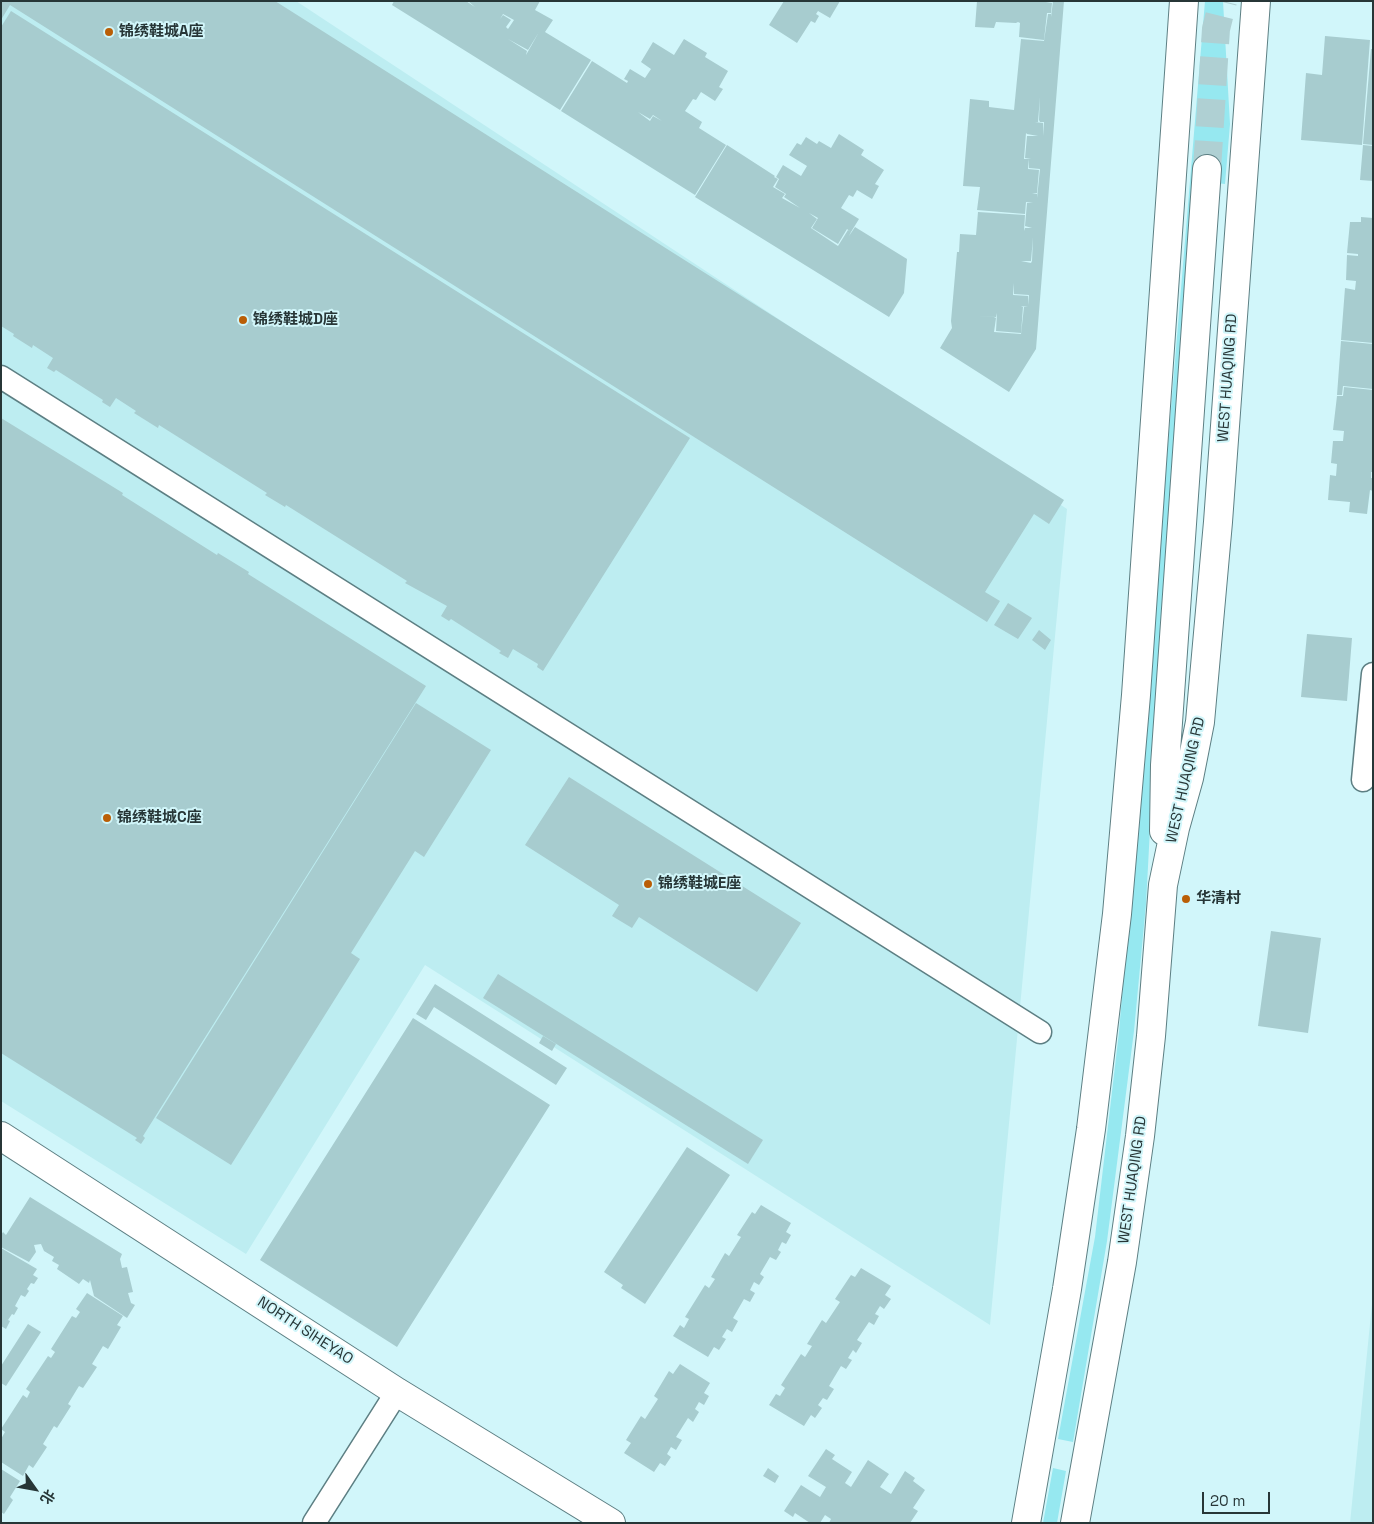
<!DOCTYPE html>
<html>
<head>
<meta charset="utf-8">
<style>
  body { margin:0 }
  #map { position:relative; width:1374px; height:1524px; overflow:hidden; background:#d1f6fa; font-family:"Space Grotesk","Noto Sans SC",sans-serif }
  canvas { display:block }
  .frame { position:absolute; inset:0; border:2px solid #273637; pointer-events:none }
  .north { position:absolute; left:10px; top:1464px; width:50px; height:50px; -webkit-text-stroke:4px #d1f6fa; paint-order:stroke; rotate:122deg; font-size:14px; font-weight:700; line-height:20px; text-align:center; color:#273637 }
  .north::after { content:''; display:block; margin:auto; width:18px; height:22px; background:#273637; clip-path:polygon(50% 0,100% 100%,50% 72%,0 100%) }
  .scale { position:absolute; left:1202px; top:1492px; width:68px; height:22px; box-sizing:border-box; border:2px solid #273637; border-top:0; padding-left:6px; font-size:15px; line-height:18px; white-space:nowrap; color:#273637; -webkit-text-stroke:4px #d1f6fa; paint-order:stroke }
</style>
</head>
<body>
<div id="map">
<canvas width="1374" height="1524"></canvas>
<div class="frame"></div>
<div class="north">北</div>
<div class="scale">20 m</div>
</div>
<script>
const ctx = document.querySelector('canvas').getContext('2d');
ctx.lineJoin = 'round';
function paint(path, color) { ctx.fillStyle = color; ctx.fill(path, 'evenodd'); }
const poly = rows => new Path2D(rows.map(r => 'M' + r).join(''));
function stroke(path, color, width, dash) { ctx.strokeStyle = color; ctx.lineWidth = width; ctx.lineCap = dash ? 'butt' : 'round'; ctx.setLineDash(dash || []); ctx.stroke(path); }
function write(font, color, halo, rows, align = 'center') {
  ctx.font = font + ' "Space Grotesk","Noto Sans SC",sans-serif'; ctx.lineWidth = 4; ctx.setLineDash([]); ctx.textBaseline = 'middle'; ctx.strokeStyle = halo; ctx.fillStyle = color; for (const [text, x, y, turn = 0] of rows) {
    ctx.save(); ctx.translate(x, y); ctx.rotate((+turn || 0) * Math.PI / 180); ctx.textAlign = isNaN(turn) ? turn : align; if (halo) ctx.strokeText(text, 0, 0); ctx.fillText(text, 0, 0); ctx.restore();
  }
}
paint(poly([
  [1,1,296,1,1067,509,990,1325,425,965,246,1254,1,1101],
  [1373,1294,1373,1523,1350,1523]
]), '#bdedf1');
paint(poly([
  [1205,1,1223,1,1230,124,1225,184,1197,181,1156,716,1146,904,1134,1031,1107,1241,1073,1442,1058,1439,1095,1237,1119,1032],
  [1053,1468,1066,1471,1057,1523,1043,1523]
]), '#96e8f0');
paint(poly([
  [1,1,275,1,1064,500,1049,524,1034,514,985,592,1000,601,987,622,10,5,1,20],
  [394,1,466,1,475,7,468,1,540,1,535,10,553,20,545,32,591,60,560,110,392,5],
  [503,14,514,20,508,29,506,27,511,20,503,15,500,19],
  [539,32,526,55,527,51,508,39,528,50],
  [784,1,840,1,830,18,818,11,816,14,819,16,815,23,811,21,797,43,769,25],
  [977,1,1040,1,1052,3,1051,13,1047,13,1044,40,1019,37,1020,23,1018,22,1016,23,996,22,994,28,975,27],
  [1053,1,1064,1,1036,349,1009,392,940,348,952,328,951,321,957,252,959,252,960,234,976,235,978,212,1025,215,1024,231,1025,228,1032,228,1025,226,1027,203,1033,203,1026,202,1025,214,977,210,980,187,963,186,970,99,989,101,989,107,1014,110,1021,39,1044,41,1048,14,1051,14,1051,17],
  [1040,97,1039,120,1040,122,1044,122,1043,136,1043,123,1035,122,1038,122],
  [1026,133,1027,134,1038,136,1027,136,1025,158,1031,159,1029,159,1029,168,1040,169,1037,198,1037,194,1032,193,1037,193,1039,170,1028,169,1029,159,1024,159],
  [1033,237,1032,261,1031,263,1021,261,1031,261],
  [1014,283,1014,294,1029,295,1028,305,1028,296,1013,295],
  [1021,306,1028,307,1024,307,1021,334,994,332,996,318,994,317,972,316,996,317,997,313,996,331,1021,333,1023,307],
  [11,11,690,438,543,671,537,667,538,664,513,649,508,658,499,653,501,651,451,619,449,621,441,616,447,606,405,583,407,581,286,505,285,507,265,495,267,493,159,425,158,428,134,413,136,411,116,398,110,407,102,402,103,400,56,370,54,372,47,368,53,358,33,345,32,348,13,336,14,334,1,326,1,27],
  [1325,36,1370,40,1362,145,1301,140,1306,73,1322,75],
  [684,39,707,53,705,57,728,71,719,87,723,89,715,101,701,92,696,100,693,99,685,111,702,122,699,128,726,145,695,195,561,111,592,61,627,83,628,81,624,79,630,69,645,78,651,69,641,62,653,42,674,55],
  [638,112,650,119,653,115,662,121,653,116,650,121],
  [1371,49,1373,49,1373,145,1363,144],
  [839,134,864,150,861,155,884,170,875,184,879,186,872,199,857,190,853,197,849,195,841,208,859,219,851,232,847,229,838,244,812,228,818,218,809,213,817,219,811,228,838,246,848,230,851,232,849,236,855,227,907,259,904,293,889,317,695,197,727,145,775,176,774,177,778,179,773,187,785,194,782,198,800,208,784,197,786,194,775,187,779,179,776,177,783,165,801,176,807,166,789,155,797,143,801,145,806,137,817,144,819,141,831,148],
  [1363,145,1373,146,1373,181,1360,180],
  [1361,217,1373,218,1373,343,1341,340,1345,288,1355,290,1356,281,1346,280,1347,255,1358,256,1358,254,1347,253,1350,222,1361,222],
  [1341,341,1373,344,1373,389,1343,386,1342,395,1337,395],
  [1344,387,1373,390,1373,472,1371,472,1371,478,1373,478,1373,491,1370,490,1367,514,1349,512,1350,502,1328,500,1330,475,1336,476,1337,464,1331,463,1333,441,1343,441,1344,431,1333,430,1337,396,1343,396],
  [1,418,123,493,122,495,217,555,218,553,249,572,248,574,426,686,143,1136,145,1138,141,1144,135,1140,137,1138,1,1053],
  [1008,603,1032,618,1018,639,994,625],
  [1039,630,1051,640,1045,650,1032,640],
  [1307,634,1352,638,1347,701,1301,697],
  [416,703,491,750,424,857,415,851,351,953,360,959,231,1165,156,1118],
  [569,777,801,923,757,992,639,917,632,928,612,916,619,905,525,845],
  [1271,931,1321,938,1308,1033,1258,1026],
  [498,974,763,1140,748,1164,483,998],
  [435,984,567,1068,556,1085,434,1007,426,1020,416,1014],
  [413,1018,550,1105,397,1347,260,1260],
  [543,1036,556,1044,552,1051,539,1043],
  [687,1147,730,1175,645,1304,621,1288,623,1285,604,1272],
  [30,1197,122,1254,120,1259,122,1268,127,1267,133,1292,128,1293,131,1303,135,1305,127,1318,94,1296,90,1280,89,1283,83,1279,79,1284,57,1269,59,1265,52,1261,54,1257,44,1251,41,1244,34,1245,36,1252,29,1262,1,1247,1,1235,3,1232,6,1235],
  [761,1205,791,1223,786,1232,791,1235,786,1244,782,1242,778,1250,781,1252,776,1260,770,1257,760,1274,764,1277,759,1285,754,1282,750,1290,755,1293,750,1302,744,1299,733,1318,738,1321,732,1332,727,1329,722,1337,726,1339,719,1350,714,1347,708,1357,673,1336,680,1325,684,1328,689,1319,685,1317,705,1285,709,1288,715,1279,711,1277,725,1253,729,1256,741,1237,737,1235,752,1212,755,1214],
  [1,1248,37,1269,33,1275,38,1278,34,1284,31,1283,27,1289,29,1291,25,1297,21,1295,15,1306,18,1308,14,1315,12,1314,8,1320,10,1321,6,1329,1,1326],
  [861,1268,891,1286,885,1295,891,1299,884,1309,880,1306,875,1314,879,1316,874,1325,869,1322,857,1340,862,1343,856,1353,853,1350,848,1358,852,1360,846,1369,841,1366,829,1386,834,1389,827,1400,823,1398,818,1405,822,1408,815,1418,811,1415,804,1426,769,1405,776,1394,780,1396,785,1388,781,1385,801,1354,805,1357,812,1346,807,1344,822,1320,826,1323,840,1302,835,1299,851,1275,855,1277],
  [87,1293,123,1316,117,1325,121,1327,108,1349,103,1346,92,1364,97,1367,83,1388,79,1386,68,1404,71,1406,57,1428,54,1426,43,1444,47,1447,33,1468,29,1465,23,1476,1,1462,1,1439,5,1432,1,1429,23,1395,27,1398,30,1392,26,1389,48,1356,51,1358,55,1352,51,1349,72,1316,76,1318,80,1312,76,1309],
  [28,1324,41,1332,6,1386,1,1383,1,1366],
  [680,1364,710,1383,704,1393,709,1396,704,1405,699,1402,695,1409,699,1412,693,1422,688,1418,676,1437,682,1440,676,1450,671,1447,667,1454,671,1457,665,1466,660,1463,654,1472,624,1453,631,1443,626,1440,641,1416,645,1419,658,1399,654,1396,669,1371,673,1374],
  [826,1449,835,1455,832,1459,852,1472,845,1483,851,1487,868,1460,889,1474,880,1487,891,1494,905,1471,915,1478,913,1481,925,1490,913,1508,918,1511,910,1523,829,1523,831,1519,825,1515,820,1523,810,1523,795,1513,793,1517,784,1511,801,1485,820,1497,826,1487,808,1476],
  [768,1468,779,1476,775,1483,763,1476],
  [1,1469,20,1481,10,1497,13,1500,4,1514,1,1512]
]), '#a7cccf');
stroke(poly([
  [1207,169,1216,29,1223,1]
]), '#afd0d3', 28, [28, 14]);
const street = poly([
  [1,377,1040,1032],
  [1363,780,1373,674],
  [314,1523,397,1392]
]);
const secondary = poly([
  [1,1136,397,1392,611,1523]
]);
const primary = poly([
  [1164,831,1165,765,1207,169],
  [1026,1523,1067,1289,1091,1129,1117,914,1136,695,1184,1],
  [1075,1523,1122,1262,1140,1136,1151,1036,1163,885,1175,828,1189,778,1200,722,1218,522,1256,1]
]);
stroke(street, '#5d7f83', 25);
stroke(secondary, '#5d7f83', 30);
stroke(primary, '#5d7f83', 30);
stroke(street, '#fff', 22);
stroke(secondary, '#fff', 28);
stroke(primary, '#fff', 28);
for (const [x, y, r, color] of [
  [109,32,5,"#ba5e06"],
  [243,320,5,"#ba5e06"],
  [107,818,5,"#ba5e06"],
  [648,884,5,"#ba5e06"],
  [1186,899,5,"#ba5e06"]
]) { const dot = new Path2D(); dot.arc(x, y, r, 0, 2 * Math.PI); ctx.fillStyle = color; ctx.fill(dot); stroke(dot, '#d1f6fa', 2); }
write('bold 15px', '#273637', '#d1f6fa', [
  ["锦绣鞋城A座",119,32],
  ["锦绣鞋城D座",253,320],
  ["锦绣鞋城C座",117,818],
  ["锦绣鞋城E座",658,884],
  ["华清村",1196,899]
], 'left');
write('15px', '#273637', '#d1f6fa', [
  ["WEST HUAQING RD",1228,378,-86],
  ["WEST HUAQING RD",1186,780,-77],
  ["WEST HUAQING RD",1133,1180,-82],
  ["NORTH SIHEYAO",305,1331,33]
]);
</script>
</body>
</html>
